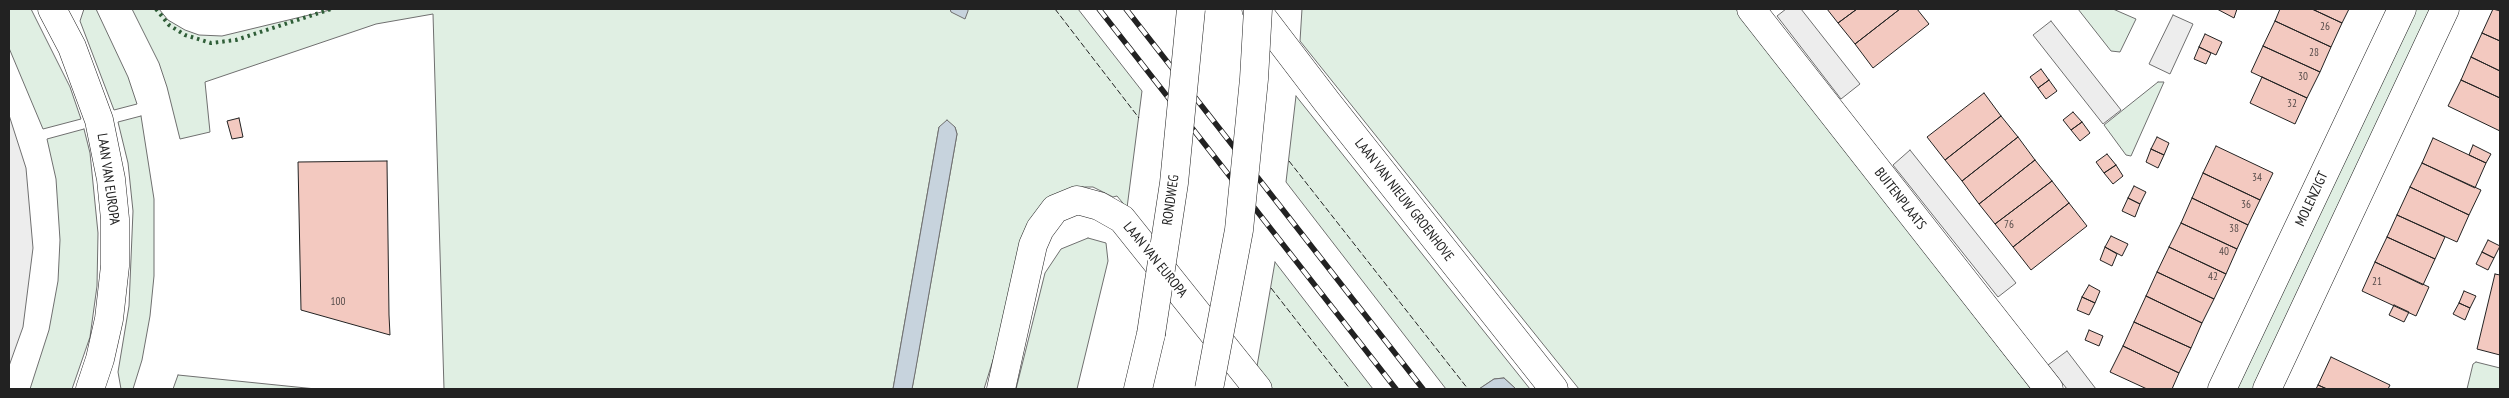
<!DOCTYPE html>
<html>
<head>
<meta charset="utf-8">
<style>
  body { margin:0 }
  #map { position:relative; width:2509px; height:398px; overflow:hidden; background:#fff; font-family:"PT Sans Narrow",sans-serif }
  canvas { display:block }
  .frame { position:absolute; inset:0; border:10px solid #222; pointer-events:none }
</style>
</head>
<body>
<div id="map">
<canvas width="2509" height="398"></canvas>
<div class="frame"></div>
</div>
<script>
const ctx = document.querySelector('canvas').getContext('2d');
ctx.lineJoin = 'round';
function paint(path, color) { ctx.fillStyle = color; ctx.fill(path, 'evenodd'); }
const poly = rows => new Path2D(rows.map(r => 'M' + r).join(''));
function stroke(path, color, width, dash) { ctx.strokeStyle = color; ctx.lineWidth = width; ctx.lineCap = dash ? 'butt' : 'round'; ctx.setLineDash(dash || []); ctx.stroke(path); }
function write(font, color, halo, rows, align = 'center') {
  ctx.font = font + ' "PT Sans Narrow",sans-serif'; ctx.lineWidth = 4; ctx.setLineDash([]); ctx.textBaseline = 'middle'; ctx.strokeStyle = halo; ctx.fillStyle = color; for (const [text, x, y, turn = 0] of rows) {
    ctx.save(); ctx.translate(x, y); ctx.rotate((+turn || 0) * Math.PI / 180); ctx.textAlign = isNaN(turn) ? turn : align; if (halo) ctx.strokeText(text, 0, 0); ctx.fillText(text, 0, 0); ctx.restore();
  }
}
const green = poly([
  [9,9,31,9,70,87,81,119,43,129,9,48,9,9],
  [84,9,96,9,128,77,137,104,114,110,80,21,84,9],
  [132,9,159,9,168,20,185,30,199,35,222,36,334,9,1078,9,1142,91,1127,208,1117,196,1113,197,1093,187,1082,187,1029,244,984,389,912,389,957,134,955,127,939,127,893,389,444,389,433,14,376,24,205,82,210,132,180,139,167,87,159,63,132,9],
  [1302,9,1736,9,2031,389,1579,389,1300,41,1302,9],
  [2078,9,2113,9,2136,19,2120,52,2111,51,2078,9],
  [2408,9,2436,9,2257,389,2231,389,2408,9],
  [2158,82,2164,82,2131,156,2126,155,2104,125,2158,82],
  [1296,96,1530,389,1516,389,1504,378,1494,379,1479,389,1446,389,1286,182,1296,96],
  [141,116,154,199,154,276,150,316,142,360,133,389,121,389,118,372,129,306,133,211,128,163,118,122,141,116],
  [84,129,90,153,98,233,97,286,90,337,72,389,30,389,49,330,58,281,60,240,56,179,47,139,84,129],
  [1088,238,1106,243,1108,261,1077,389,1016,389,1045,273,1061,249,1088,238],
  [1275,262,1373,389,1271,389,1256,372,1275,262],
  [2476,362,2500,368,2500,389,2467,389,2473,364,2476,362],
  [178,375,316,389,173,389,178,375]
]);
paint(green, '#e0efe3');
stroke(green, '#6f6f6f', 1);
const parking = poly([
  [1786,9,1801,9,1860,84,1841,99,1777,16,1786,9],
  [2173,15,2193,24,2170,74,2149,64,2173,15],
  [2051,21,2121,110,2103,124,2033,35,2051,21],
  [9,115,26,168,33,248,23,327,9,366,9,115],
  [1910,150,2016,283,1998,297,1893,165,1910,150],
  [2067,351,2096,389,2067,389,2048,365,2067,351]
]);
paint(parking, '#ededed');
stroke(parking, '#6f6f6f', 1);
const water = poly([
  [950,9,968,9,968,11,965,19,951,12,950,9],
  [947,120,955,127,957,134,915,373,912,389,893,389,939,127,947,120],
  [1504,378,1516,389,1479,389,1494,379,1504,378]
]);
paint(water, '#c7d3dd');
stroke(water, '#6f6f6f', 1);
const building = poly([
  [1827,9,1857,9,1838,23,1827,9],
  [1857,9,1900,9,1855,44,1838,23,1857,9],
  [1900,9,1917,9,1929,24,1873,68,1855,44,1900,9],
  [2217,9,2237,9,2234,18,2217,9],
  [2280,9,2312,9,2342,23,2331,47,2275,21,2280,9],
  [2312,9,2349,9,2342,23,2312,9],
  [2493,9,2500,11,2500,41,2482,33,2493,9],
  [2275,21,2331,47,2320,72,2263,46,2275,21],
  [2482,33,2500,41,2500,71,2471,57,2482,33],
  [2205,34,2222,42,2216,55,2199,47,2205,34],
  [2263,46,2320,72,2307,98,2251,72,2263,46],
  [2199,47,2211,53,2206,64,2194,59,2199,47],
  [2471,57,2500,71,2500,98,2461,80,2471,57],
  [2041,69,2049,80,2038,88,2030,77,2041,69],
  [2262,77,2307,98,2295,124,2250,103,2262,77],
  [2049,80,2057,91,2046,99,2038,88,2049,80],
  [2461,80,2500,98,2500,131,2448,106,2461,80],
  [1984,93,2001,116,1945,160,1927,137,1984,93],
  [2073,112,2082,122,2071,130,2063,120,2073,112],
  [2001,116,2018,137,1962,181,1945,160,2001,116],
  [239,118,243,137,232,139,227,121,239,118],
  [2082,122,2090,133,2080,141,2071,130,2082,122],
  [2018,137,2035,160,1979,204,1962,181,2018,137],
  [2157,137,2169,143,2164,155,2151,149,2157,137],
  [2433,138,2486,163,2475,188,2422,163,2433,138],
  [2473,145,2491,154,2486,163,2469,155,2473,145],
  [2216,146,2273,173,2260,200,2203,173,2216,146],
  [2151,149,2164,155,2158,168,2146,162,2151,149],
  [2107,154,2116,165,2104,173,2096,162,2107,154],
  [2035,160,2052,181,1995,224,1979,204,2035,160],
  [387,161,389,315,390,335,301,310,298,162,387,161],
  [2422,163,2481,190,2469,215,2410,187,2422,163],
  [2116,165,2123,176,2113,184,2104,173,2116,165],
  [2203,173,2260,200,2248,225,2192,198,2203,173],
  [2052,181,2069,203,2013,247,1995,224,2052,181],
  [2134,186,2146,192,2140,204,2128,198,2134,186],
  [2410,187,2469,215,2457,242,2397,215,2410,187],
  [2128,198,2140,204,2135,217,2122,211,2128,198],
  [2192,198,2248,225,2237,249,2181,223,2192,198],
  [2069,203,2087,226,2031,270,2013,247,2069,203],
  [2397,215,2445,237,2435,259,2387,237,2397,215],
  [2181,223,2237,249,2226,274,2169,247,2181,223],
  [2111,236,2128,244,2122,256,2105,247,2111,236],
  [2387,237,2435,259,2423,285,2375,262,2387,237],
  [2488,240,2500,246,2494,258,2482,252,2488,240],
  [2105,247,2117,254,2112,266,2100,260,2105,247],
  [2169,247,2226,274,2214,299,2157,272,2169,247],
  [2482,252,2494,258,2488,270,2476,264,2482,252],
  [2375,262,2429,287,2416,316,2362,291,2375,262],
  [2157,272,2214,299,2202,323,2146,296,2157,272],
  [2495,274,2500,275,2500,355,2477,349,2495,274],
  [2089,285,2100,291,2095,303,2082,297,2089,285],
  [2464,291,2476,296,2470,308,2459,303,2464,291],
  [2146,296,2202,323,2191,348,2134,322,2146,296],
  [2082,297,2095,303,2089,315,2077,310,2082,297],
  [2459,303,2470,308,2465,320,2453,314,2459,303],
  [2394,305,2409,312,2404,322,2389,315,2394,305],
  [2134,322,2191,348,2179,373,2123,346,2134,322],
  [2089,330,2103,336,2099,346,2085,340,2089,330],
  [2123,346,2179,373,2172,389,2147,389,2110,372,2123,346],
  [2331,357,2390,385,2388,389,2327,389,2318,385,2331,357],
  [2318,385,2327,389,2316,389,2318,385]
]);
paint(building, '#f3c9c0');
stroke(building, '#222', 1);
const street = poly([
  [1751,9,2049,389],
  [1001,389,1033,245,1040,229,1055,209,1077,200,1099,206,1122,219,1258,389],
  [2222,389,2402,9],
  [2267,389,2445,9]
]);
const secondary = poly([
  [52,9,72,47,99,120,111,179,115,219,115,266,109,319,100,359,90,389],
  [1256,9,1327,102,1554,389]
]);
const highway = poly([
  [1138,389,1151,334]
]);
stroke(street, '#222', 29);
stroke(secondary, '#222', 29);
stroke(highway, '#222', 29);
stroke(street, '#fff', 28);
stroke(secondary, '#fff', 28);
stroke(highway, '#fff', 28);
const rail = poly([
  [1099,9,1396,389],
  [1126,9,1423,389]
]);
stroke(rail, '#222', 5.5);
stroke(rail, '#fff', 4, [11]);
const highwayBridge = poly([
  [1151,334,1174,183,1191,9],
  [1209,389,1239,230,1254,79,1258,9]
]);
stroke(highwayBridge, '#222', 29, []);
stroke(highwayBridge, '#fff', 28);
stroke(poly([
  [156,9,169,25,185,35,211,43,236,40,331,9]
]), '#2f5e38', 4, [2.5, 4]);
stroke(poly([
  [1055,9,1139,118],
  [1289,161,1468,389],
  [1271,288,1350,389]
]), '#222', 1, [6, 2.5]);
write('11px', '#564c4a', null, [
  ["26",2325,27],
  ["28",2314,53],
  ["30",2303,77],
  ["32",2292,104],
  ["34",2257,178],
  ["36",2246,205],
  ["76",2009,225],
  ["38",2234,229],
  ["40",2224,252],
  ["42",2213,277],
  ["21",2377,282],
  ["100",338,302]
]);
write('14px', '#222', '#fff', [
  ["LAAN VAN EUROPA",108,179,82],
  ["BUITENPLAATS",1900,199,52],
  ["MOLENZIGT",2312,199,-65],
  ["RONDWEG",1171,200,-82],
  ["LAAN VAN NIEUW GROENHOVE",1404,200,52],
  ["LAAN VAN EUROPA",1155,260,51]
]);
</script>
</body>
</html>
